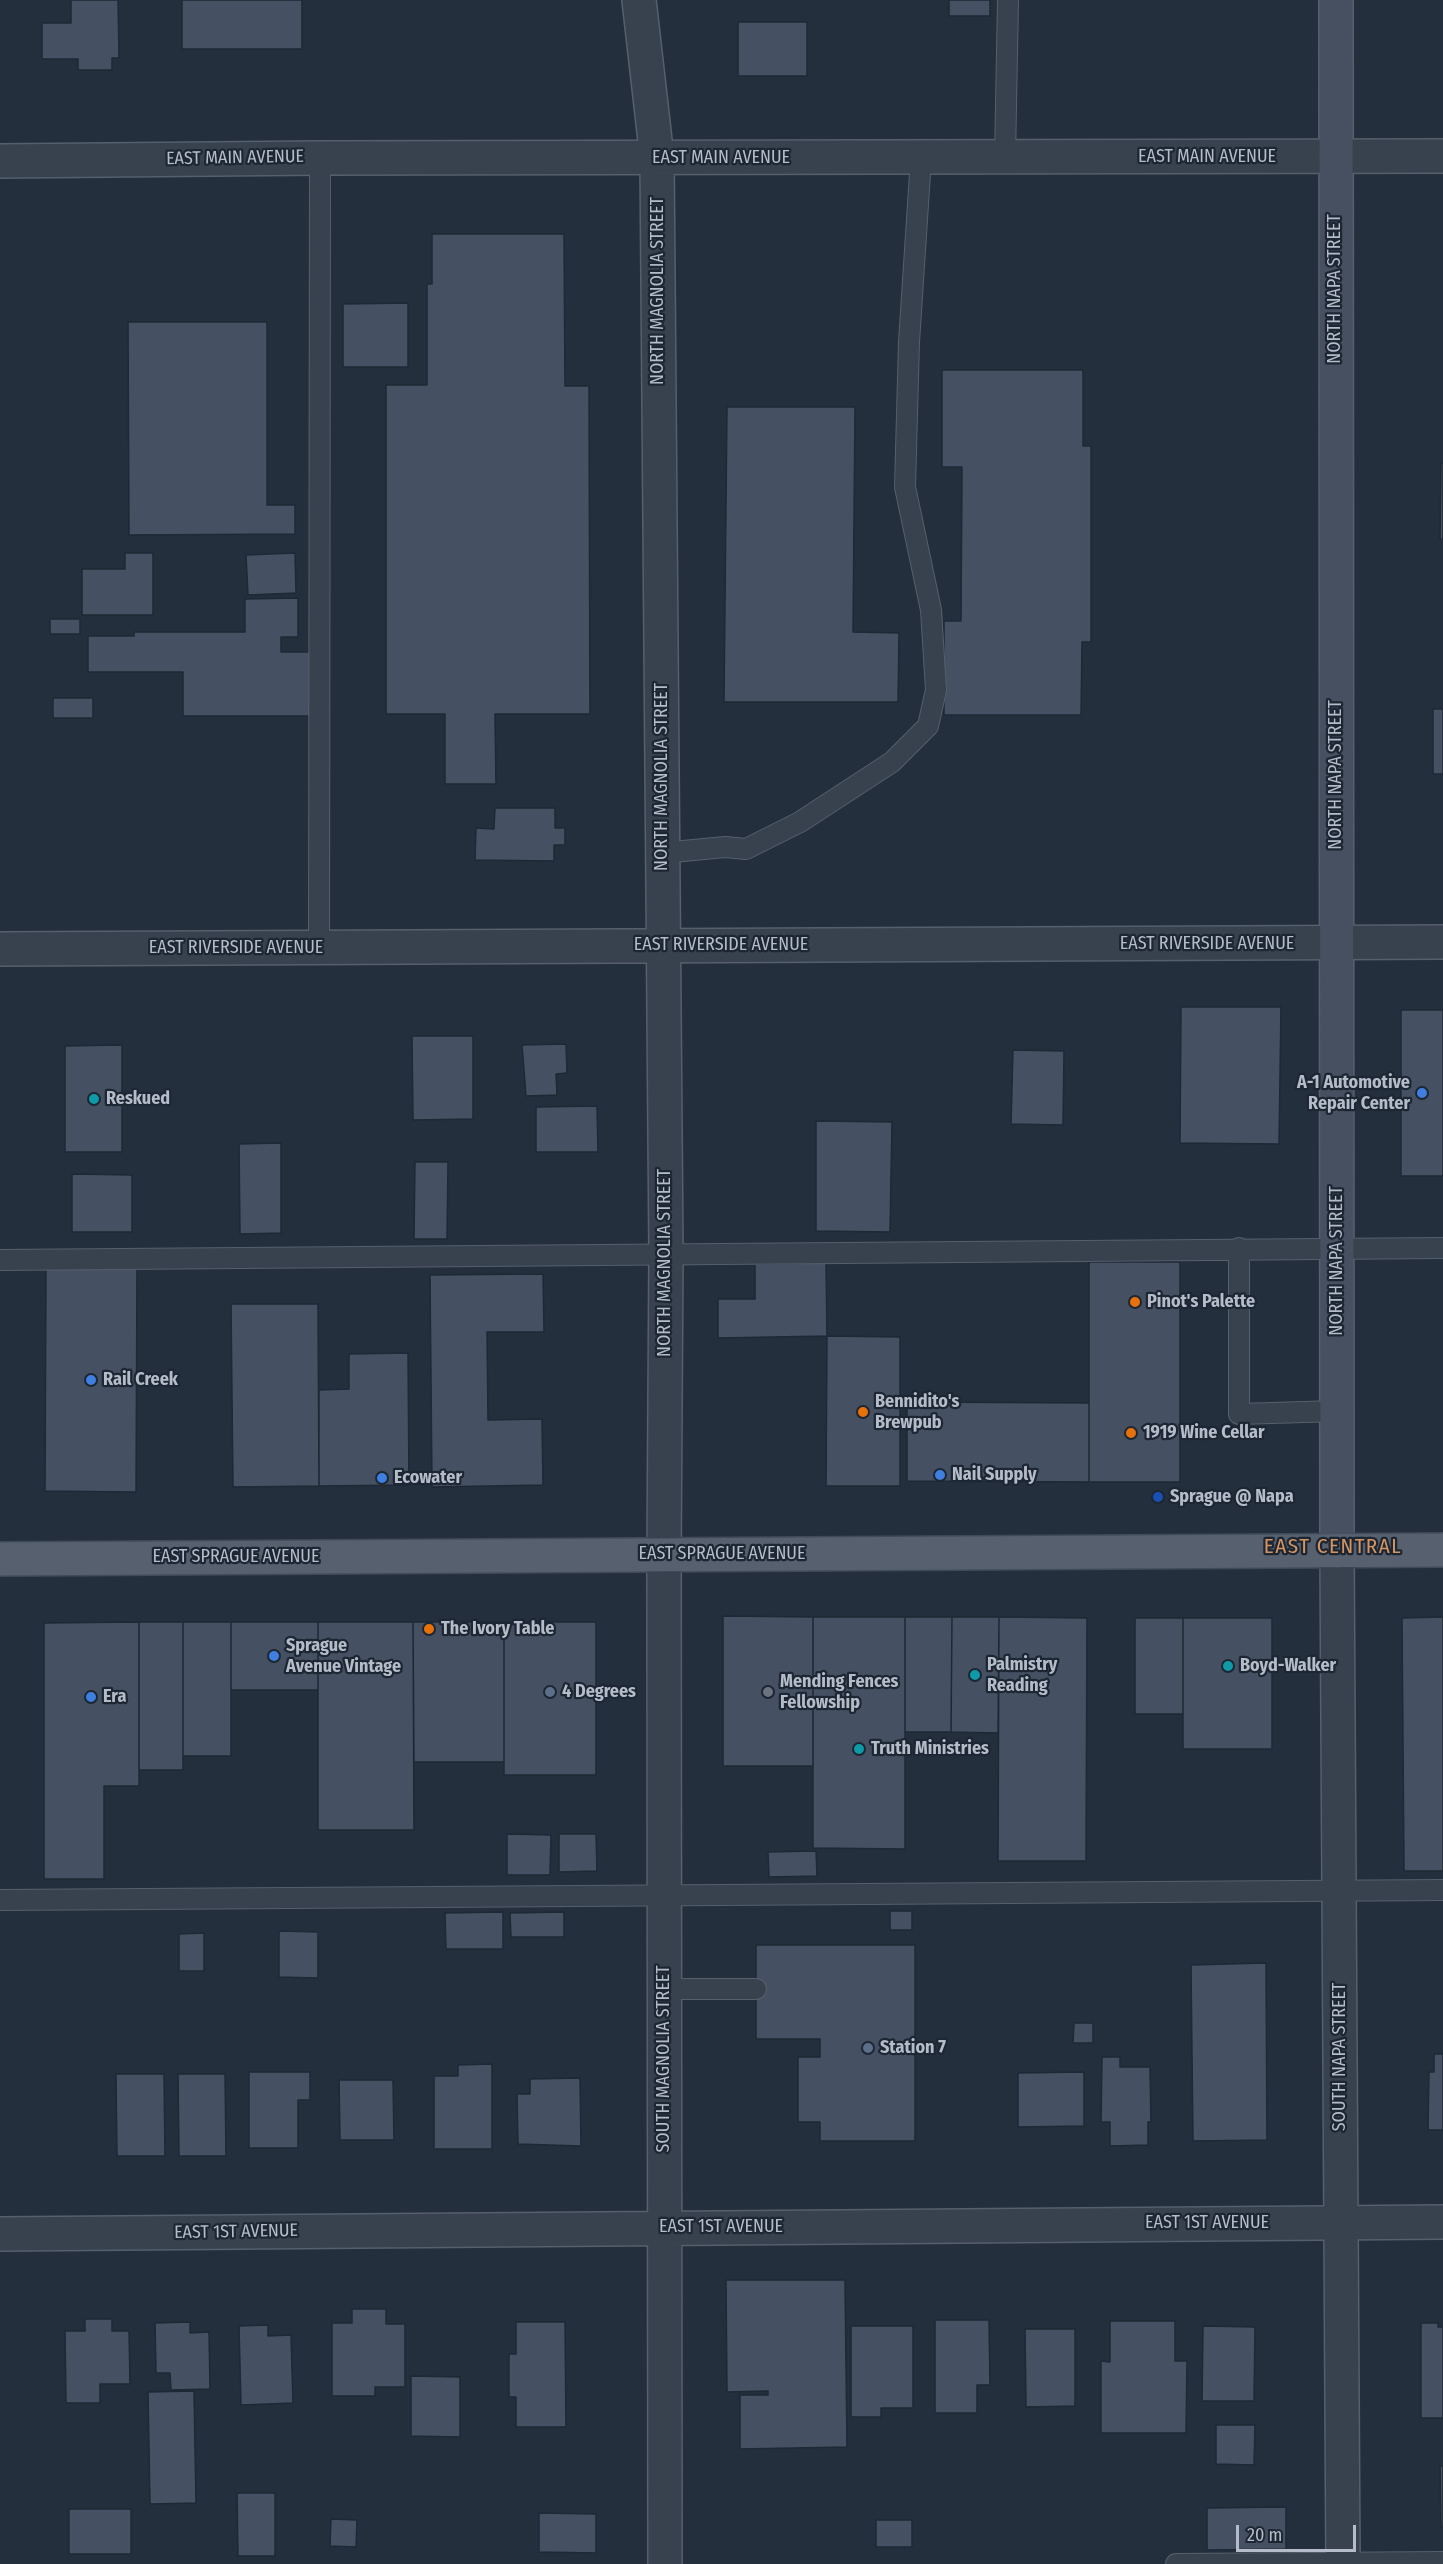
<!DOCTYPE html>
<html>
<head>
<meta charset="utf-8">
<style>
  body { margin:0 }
  #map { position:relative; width:1443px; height:2564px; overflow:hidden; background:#242f3e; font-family:"Fira Sans Condensed",sans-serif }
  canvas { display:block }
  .scale { position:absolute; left:1236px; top:2525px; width:120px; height:27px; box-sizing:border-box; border:3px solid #b4bcc9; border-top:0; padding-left:8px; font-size:18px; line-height:21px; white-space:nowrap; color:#b4bcc9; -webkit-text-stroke:4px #1d2633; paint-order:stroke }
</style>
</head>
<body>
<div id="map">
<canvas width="1443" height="2564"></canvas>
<div class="scale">20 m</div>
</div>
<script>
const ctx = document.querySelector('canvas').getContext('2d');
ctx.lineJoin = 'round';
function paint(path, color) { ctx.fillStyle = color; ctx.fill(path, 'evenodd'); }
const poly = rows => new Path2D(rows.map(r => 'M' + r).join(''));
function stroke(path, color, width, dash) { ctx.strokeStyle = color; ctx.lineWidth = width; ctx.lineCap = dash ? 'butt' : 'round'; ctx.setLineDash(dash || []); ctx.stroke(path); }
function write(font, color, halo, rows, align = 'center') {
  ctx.font = font + ' "Fira Sans Condensed",sans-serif'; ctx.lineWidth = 4.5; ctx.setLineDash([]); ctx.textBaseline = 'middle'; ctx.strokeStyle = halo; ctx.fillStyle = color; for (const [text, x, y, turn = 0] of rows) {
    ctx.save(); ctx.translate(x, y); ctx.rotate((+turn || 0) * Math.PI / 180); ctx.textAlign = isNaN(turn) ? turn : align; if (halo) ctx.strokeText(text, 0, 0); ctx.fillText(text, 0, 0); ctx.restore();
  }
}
const building = poly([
  [71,0,118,0,119,58,112,58,112,70,78,70,78,59,42,59,42,23,71,23,71,0],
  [182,0,302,0,302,49,182,49,182,0],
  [949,0,990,0,990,16,949,16,949,0],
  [738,22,807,22,807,76,738,76,738,22],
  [432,234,564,234,565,386,589,386,590,714,495,714,496,784,445,784,445,714,386,714,386,385,427,385,427,284,432,284,432,234],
  [408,303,408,367,343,367,343,304,408,303],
  [128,322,267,322,267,505,295,505,295,534,129,535,128,322],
  [942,370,1083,370,1083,446,1091,446,1091,642,1082,642,1081,715,944,715,944,621,961,621,962,467,942,467,942,370],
  [727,407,855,407,853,632,899,633,898,702,724,702,727,407],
  [1441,463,1443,463,1443,539,1440,539,1441,463],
  [125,553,153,553,153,615,82,615,82,569,125,569,125,553],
  [295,553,296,593,248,595,246,555,295,553],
  [298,598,298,637,281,637,281,652,310,652,310,716,183,716,183,672,88,672,88,636,134,636,134,632,245,632,245,599,298,598],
  [50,619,80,619,80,634,50,634,50,619],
  [53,698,93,698,93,718,53,718,53,698],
  [1433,709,1443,709,1443,774,1433,774,1433,709],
  [495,808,555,808,555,828,565,828,565,845,554,845,554,861,475,860,476,828,494,829,495,808],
  [1181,1007,1281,1007,1279,1144,1180,1143,1181,1007],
  [1401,1010,1443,1010,1443,1176,1401,1176,1401,1010],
  [412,1036,473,1036,473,1119,413,1120,412,1036],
  [566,1044,567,1073,556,1074,557,1095,526,1096,522,1045,566,1044],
  [122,1045,122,1152,65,1152,65,1046,122,1045],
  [1013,1050,1064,1051,1063,1125,1011,1124,1013,1050],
  [597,1106,598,1152,536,1152,536,1107,597,1106],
  [816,1121,892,1122,890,1232,816,1231,816,1121],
  [281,1143,281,1233,240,1234,239,1144,281,1143],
  [415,1162,448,1162,447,1239,414,1239,415,1162],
  [72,1174,132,1175,132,1232,72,1232,72,1174],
  [1089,1262,1180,1262,1180,1482,1089,1482,1089,1262],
  [826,1263,827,1336,718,1338,718,1299,755,1299,755,1264,826,1263],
  [46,1269,137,1269,136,1492,45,1491,46,1269],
  [543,1274,544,1332,487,1332,488,1420,542,1419,543,1485,432,1487,430,1275,543,1274],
  [231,1304,318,1304,319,1486,233,1487,231,1304],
  [827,1336,900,1337,900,1486,826,1486,827,1336],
  [408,1353,409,1485,319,1486,319,1390,349,1389,349,1354,408,1353],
  [907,1402,1089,1403,1089,1482,907,1481,907,1402],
  [723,1616,813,1617,813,1766,723,1766,723,1616],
  [813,1617,905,1617,905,1849,813,1848,813,1617],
  [905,1617,952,1617,951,1732,905,1732,905,1617],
  [952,1617,999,1617,998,1733,951,1732,952,1617],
  [999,1617,1087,1618,1086,1861,998,1861,999,1617],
  [1443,1617,1443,1871,1404,1871,1402,1618,1443,1617],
  [1135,1618,1183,1618,1183,1714,1135,1714,1135,1618],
  [1183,1618,1272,1618,1272,1749,1183,1749,1183,1618],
  [139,1622,183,1622,183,1770,139,1770,139,1622],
  [139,1622,139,1786,104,1786,104,1879,44,1879,44,1623,139,1622],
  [183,1622,231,1622,231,1756,183,1756,183,1622],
  [231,1622,318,1622,318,1690,231,1690,231,1622],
  [318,1622,413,1622,414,1830,318,1830,318,1622],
  [413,1622,504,1622,504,1762,414,1762,413,1622],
  [504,1622,596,1622,596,1775,504,1775,504,1622],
  [507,1834,551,1835,550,1875,507,1875,507,1834],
  [559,1834,596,1834,597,1871,559,1872,559,1834],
  [816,1851,817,1876,769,1877,768,1852,816,1851],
  [890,1911,912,1911,912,1930,890,1930,890,1911],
  [503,1912,503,1949,446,1949,445,1913,503,1912],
  [564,1912,564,1937,511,1937,510,1913,564,1912],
  [279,1931,318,1932,318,1978,279,1977,279,1931],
  [204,1933,204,1971,179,1971,179,1934,204,1933],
  [756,1945,915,1945,915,2141,820,2141,820,2122,798,2122,798,2057,820,2057,820,2039,756,2039,756,1945],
  [1266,1963,1267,2140,1193,2141,1191,1965,1266,1963],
  [1074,2023,1093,2023,1093,2043,1073,2043,1074,2023],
  [1434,2054,1443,2054,1443,2130,1428,2130,1429,2072,1434,2072,1434,2054],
  [1102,2057,1120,2057,1120,2067,1150,2067,1151,2122,1148,2122,1148,2145,1110,2146,1110,2122,1101,2122,1102,2057],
  [492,2064,492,2149,434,2149,434,2076,458,2076,458,2065,492,2064],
  [249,2072,310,2072,310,2100,298,2100,298,2148,249,2148,249,2072],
  [1084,2072,1084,2126,1018,2127,1018,2073,1084,2072],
  [116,2074,164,2074,165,2156,117,2156,116,2074],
  [178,2074,225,2074,226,2156,179,2156,178,2074],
  [580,2078,581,2146,518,2144,517,2094,530,2094,530,2079,580,2078],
  [339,2080,393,2080,394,2140,340,2140,339,2080],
  [726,2280,845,2280,847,2447,740,2449,740,2395,768,2395,768,2391,727,2392,726,2280],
  [352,2309,386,2309,386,2324,405,2324,405,2387,375,2387,375,2396,332,2396,332,2323,352,2323,352,2309],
  [85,2319,112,2319,112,2331,129,2331,130,2384,100,2384,100,2403,66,2403,65,2331,85,2331,85,2319],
  [935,2320,989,2320,990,2385,977,2385,977,2413,935,2413,935,2320],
  [1110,2321,1175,2321,1175,2361,1187,2361,1186,2433,1101,2433,1101,2361,1110,2362,1110,2321],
  [190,2322,190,2333,209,2332,210,2389,171,2390,170,2373,156,2373,155,2323,190,2322],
  [516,2322,565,2322,566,2427,516,2427,516,2397,509,2397,509,2354,516,2354,516,2322],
  [1421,2323,1438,2323,1438,2327,1443,2327,1443,2418,1421,2418,1421,2323],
  [268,2325,268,2336,291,2335,293,2403,241,2405,239,2326,268,2325],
  [851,2326,913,2326,913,2408,881,2408,881,2417,851,2417,851,2326],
  [1203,2326,1255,2327,1254,2401,1202,2401,1203,2326],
  [1025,2329,1075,2329,1075,2406,1026,2407,1025,2329],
  [411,2376,460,2377,460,2437,411,2436,411,2376],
  [194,2391,196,2503,150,2504,148,2392,194,2391],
  [1216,2425,1255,2425,1254,2465,1216,2464,1216,2425],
  [1440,2466,1443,2466,1443,2527,1441,2527,1440,2466],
  [237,2493,275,2493,275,2556,238,2556,237,2493],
  [1286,2507,1286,2549,1207,2550,1207,2508,1286,2507],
  [69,2509,131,2509,131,2554,69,2554,69,2509],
  [539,2513,596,2514,596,2553,539,2552,539,2513],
  [331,2519,357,2520,356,2547,330,2546,331,2519],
  [876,2520,912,2520,912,2547,876,2547,876,2520]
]);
paint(building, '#455162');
stroke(building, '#1f2835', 1.5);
const service = poly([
  [1005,158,1008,0],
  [662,853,725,847,746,849,800,822,892,762,928,726,936,690,931,610,905,487,909,342,921,158],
  [319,948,320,158],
  [1239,1248,1239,1414,1337,1411],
  [0,1260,1443,1248],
  [0,1900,1443,1890],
  [664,1989,756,1989],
  [1176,2564,1443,2562]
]);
const minor = poly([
  [639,0,657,158,666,1254,664,1555,665,2564],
  [0,161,320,158,1443,156],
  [0,949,1443,942],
  [0,2234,1443,2222]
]);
const tertiary = poly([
  [1337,1551,1343,2564]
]);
const secondary = poly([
  [1336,0,1337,1551]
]);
const primary = poly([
  [0,1559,1443,1550]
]);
stroke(service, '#565f6c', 22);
stroke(minor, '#565f6c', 36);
stroke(tertiary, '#565f6c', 36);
stroke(secondary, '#565f6c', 36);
stroke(primary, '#414a57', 36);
stroke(service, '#38414e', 20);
stroke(minor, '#38414e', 33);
stroke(tertiary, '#38414e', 33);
stroke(secondary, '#465061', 33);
stroke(primary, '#56606e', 33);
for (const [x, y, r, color] of [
  [1422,1093,6,"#3f7fe0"],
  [94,1099,6,"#0f9aa8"],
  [1135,1302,6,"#e8710a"],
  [91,1380,6,"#3f7fe0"],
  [863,1412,6,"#e8710a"],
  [1131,1433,6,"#e8710a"],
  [940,1475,6,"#3f7fe0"],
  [382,1478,6,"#3f7fe0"],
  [1158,1497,6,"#1a4fb4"],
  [429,1629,6,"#e8710a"],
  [274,1656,6,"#3f7fe0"],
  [1228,1666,6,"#0f9aa8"],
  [975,1675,6,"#0f9aa8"],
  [550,1692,6,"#5c6f8a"],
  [768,1692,6,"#6b7280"],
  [91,1697,6,"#3f7fe0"],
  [859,1749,6,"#0f9aa8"],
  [868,2048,6,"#5c6f8a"]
]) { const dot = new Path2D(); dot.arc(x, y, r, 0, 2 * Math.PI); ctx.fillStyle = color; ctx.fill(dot); stroke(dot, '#1d2633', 2); }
write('18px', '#b4bcc9', '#1d2633', [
  ["EAST MAIN AVENUE",1207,157],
  ["EAST MAIN AVENUE",235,158,-1],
  ["EAST MAIN AVENUE",721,158],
  ["NORTH NAPA STREET",1335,289,-90],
  ["NORTH MAGNOLIA STREET",658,291,-90],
  ["NORTH NAPA STREET",1336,775,-90],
  ["NORTH MAGNOLIA STREET",662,777,-90],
  ["EAST RIVERSIDE AVENUE",1207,944],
  ["EAST RIVERSIDE AVENUE",721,945],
  ["EAST RIVERSIDE AVENUE",236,948],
  ["NORTH NAPA STREET",1337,1261,-90],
  ["NORTH MAGNOLIA STREET",665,1263,-90],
  ["EAST SPRAGUE AVENUE",722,1554],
  ["EAST SPRAGUE AVENUE",236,1557],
  ["SOUTH NAPA STREET",1340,2057,-90],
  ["SOUTH MAGNOLIA STREET",664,2059,-90],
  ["EAST 1ST AVENUE",1207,2223],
  ["EAST 1ST AVENUE",721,2227],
  ["EAST 1ST AVENUE",236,2232,-1]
]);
write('bold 18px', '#b4bcc9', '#1d2633', [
  ["A-1 Automotive",1410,1083,"right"],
  ["Repair Center",1410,1104,"right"],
  ["Reskued",106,1099],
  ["Pinot's Palette",1147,1302],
  ["Rail Creek",103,1380],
  ["Bennidito's",875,1402],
  ["Brewpub",875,1423],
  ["1919 Wine Cellar",1143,1433],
  ["Nail Supply",952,1475],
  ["Ecowater",394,1478],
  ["Sprague @ Napa",1170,1497],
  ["The Ivory Table",441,1629],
  ["Sprague",286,1646],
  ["Avenue Vintage",286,1667],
  ["Palmistry",987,1665],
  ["Reading",987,1686],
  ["Boyd-Walker",1240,1666],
  ["Mending Fences",780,1682],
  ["Fellowship",780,1703],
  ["4 Degrees",562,1692],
  ["Era",103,1697],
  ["Truth Ministries",871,1749],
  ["Station 7",880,2048]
], 'left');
ctx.letterSpacing = '1.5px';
write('21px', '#d59563', '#1d2633', [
  ["EAST CENTRAL",1333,1547]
]);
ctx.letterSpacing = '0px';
</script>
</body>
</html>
